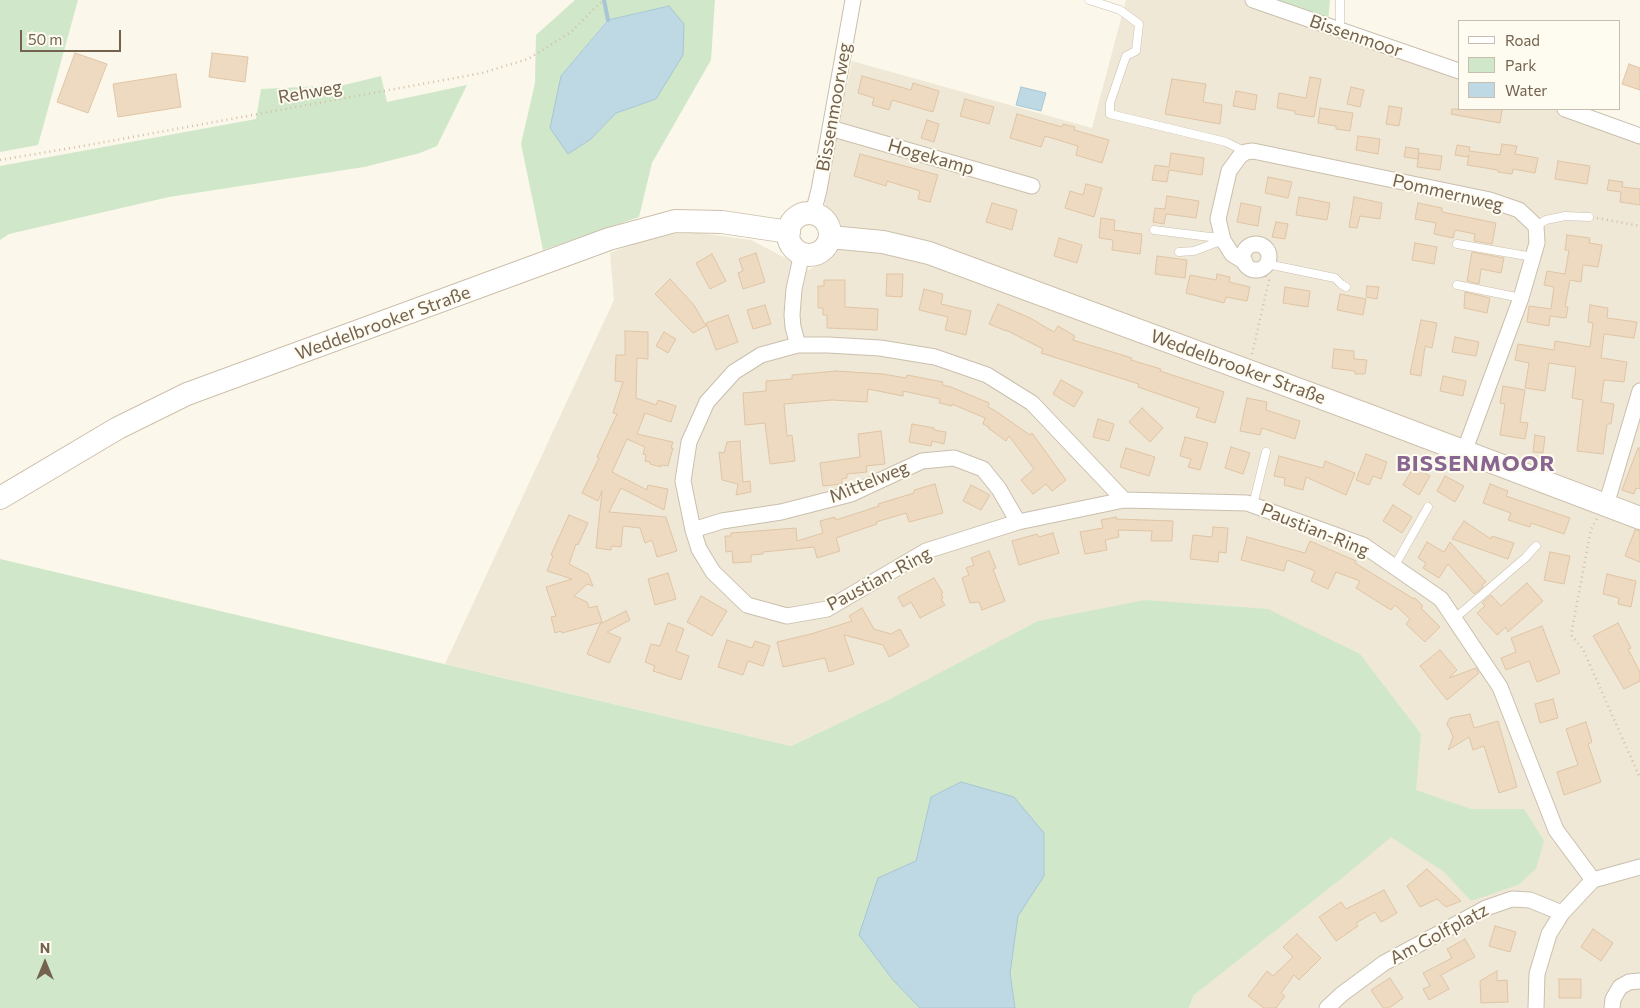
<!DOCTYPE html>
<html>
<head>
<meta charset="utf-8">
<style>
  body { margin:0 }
  #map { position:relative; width:1640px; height:1008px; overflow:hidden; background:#fbf7ea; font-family:Commissioner,sans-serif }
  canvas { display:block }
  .legend { position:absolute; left:1458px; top:20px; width:162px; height:90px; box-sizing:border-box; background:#fefbf0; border:1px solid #c7beb0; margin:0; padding:6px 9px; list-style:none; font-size:15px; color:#74624f }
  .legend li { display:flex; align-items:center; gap:10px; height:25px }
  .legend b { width:25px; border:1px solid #c7beb0 }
  .north { position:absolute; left:20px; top:938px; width:50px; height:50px; -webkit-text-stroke:4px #fefbf0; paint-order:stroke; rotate:0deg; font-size:14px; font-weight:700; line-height:20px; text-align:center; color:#74624f }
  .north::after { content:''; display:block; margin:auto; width:18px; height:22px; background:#74624f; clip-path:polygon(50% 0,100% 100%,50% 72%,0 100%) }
  .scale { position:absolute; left:20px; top:30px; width:101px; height:22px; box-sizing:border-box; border:2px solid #74624f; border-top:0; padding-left:6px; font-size:15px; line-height:18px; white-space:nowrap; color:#74624f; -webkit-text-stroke:4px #fefbf0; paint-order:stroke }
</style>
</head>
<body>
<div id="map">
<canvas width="1640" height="1008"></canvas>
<ul class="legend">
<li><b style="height:6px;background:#fff"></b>Road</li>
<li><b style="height:14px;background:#d0e8c9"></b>Park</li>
<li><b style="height:14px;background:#bfd9e4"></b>Water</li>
</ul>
<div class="north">N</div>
<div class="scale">50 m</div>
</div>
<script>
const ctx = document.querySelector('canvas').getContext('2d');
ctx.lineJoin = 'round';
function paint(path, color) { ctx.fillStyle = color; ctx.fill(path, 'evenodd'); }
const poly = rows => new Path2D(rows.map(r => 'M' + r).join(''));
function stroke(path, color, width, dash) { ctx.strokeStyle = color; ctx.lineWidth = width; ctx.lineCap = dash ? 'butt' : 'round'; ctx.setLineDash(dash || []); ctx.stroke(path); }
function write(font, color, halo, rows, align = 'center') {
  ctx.font = font + ' Commissioner,sans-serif'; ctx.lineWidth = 4; ctx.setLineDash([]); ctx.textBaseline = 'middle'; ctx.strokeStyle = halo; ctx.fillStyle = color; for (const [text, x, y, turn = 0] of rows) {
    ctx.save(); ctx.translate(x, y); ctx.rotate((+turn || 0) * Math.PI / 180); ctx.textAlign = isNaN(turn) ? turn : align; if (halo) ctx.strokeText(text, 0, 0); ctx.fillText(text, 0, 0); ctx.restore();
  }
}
paint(poly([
  [1126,0,1252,0,1459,73,1459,109,1561,109,1640,137,1640,1008,1189,1008,1194,995,892,698,791,746,445,664,614,300,610,253,659,234,700,233,751,240,809,270,833,255,824,194,852,61,1092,128]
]), '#efe8d6');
paint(poly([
  [0,0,78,0,38,145,0,152],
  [575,0,715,0,711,60,652,163,639,217,543,250,521,144,535,83,536,35],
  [669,6,656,99,616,113,591,139,561,76,607,20],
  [1263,0,1330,0,1328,22],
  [381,76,387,102,467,85,437,146,420,153,364,167,169,197,9,234,0,240,0,166,256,119,261,89,344,85],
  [0,559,791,746,892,698,1038,621,1145,600,1268,609,1360,654,1421,734,1416,790,1471,809,1524,809,1544,841,1536,869,1518,885,1471,901,1444,872,1391,837,1347,874,1194,995,1189,1008,0,1008]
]), '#d0e8c9');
const water = poly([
  [669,6,684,24,683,55,656,99,616,113,591,139,568,154,550,128,561,76,608,20,669,6],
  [1021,87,1046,93,1041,111,1016,105,1021,87],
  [961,782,1014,797,1044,833,1044,876,1018,916,1010,973,1015,1008,920,1008,893,980,859,935,878,878,916,861,931,797,961,782]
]);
paint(water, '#bfd9e4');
stroke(water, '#a6c6d5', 1);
stroke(poly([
  [604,0,608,20]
]), '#a6c6d5', 4);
const building = poly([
  [75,53,107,64,88,113,57,102,75,53],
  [212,53,248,57,245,82,209,77,212,53],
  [1629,64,1640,68,1640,90,1622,84,1629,64],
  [176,74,181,107,118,117,113,84,176,74],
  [862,76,911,90,913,83,939,91,933,112,892,100,889,110,872,105,874,98,858,93,862,76],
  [1310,77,1321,79,1314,117,1295,114,1295,111,1277,108,1279,93,1306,98,1310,77],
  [1172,79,1206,84,1203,102,1222,105,1220,124,1165,114,1172,79],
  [1351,87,1364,90,1360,107,1347,104,1351,87],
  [1236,91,1257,95,1255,110,1233,106,1236,91],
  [965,99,994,107,989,124,960,116,965,99],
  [1389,106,1402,108,1399,126,1386,124,1389,106],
  [1320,108,1353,113,1350,131,1336,129,1336,126,1318,123,1320,108],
  [1452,109,1502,109,1500,123,1451,114,1452,109],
  [1017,114,1062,127,1063,124,1075,127,1074,130,1109,140,1102,163,1076,155,1078,146,1045,136,1041,147,1010,138,1017,114],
  [927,120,939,124,934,142,921,138,927,120],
  [1358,136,1380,139,1378,154,1356,150,1358,136],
  [1502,144,1517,146,1515,154,1538,158,1535,173,1513,169,1512,174,1498,172,1498,170,1467,165,1469,155,1468,157,1455,155,1457,145,1470,147,1469,151,1500,155,1502,144],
  [1406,147,1419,149,1418,159,1404,157,1406,147],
  [1171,153,1204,158,1202,175,1169,170,1167,182,1152,180,1155,165,1169,167,1171,153],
  [1419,153,1442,156,1440,170,1417,167,1419,153],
  [860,154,938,175,930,202,918,199,920,191,887,181,886,186,854,176,860,154],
  [1558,161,1590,166,1587,184,1555,179,1558,161],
  [1268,177,1292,182,1288,198,1265,193,1268,177],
  [1609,180,1623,182,1622,187,1640,189,1640,205,1620,202,1621,192,1607,190,1609,180],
  [1086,184,1102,188,1094,217,1065,208,1070,191,1083,195,1086,184],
  [1167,196,1199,201,1196,218,1166,214,1164,224,1153,222,1155,208,1165,209,1167,196],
  [1299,197,1330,203,1327,220,1296,215,1299,197],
  [1354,197,1382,203,1380,219,1360,216,1357,228,1349,227,1354,197],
  [992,203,1017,210,1012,230,986,222,992,203],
  [1241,203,1261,207,1258,226,1237,222,1241,203],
  [1418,203,1442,208,1442,212,1496,223,1492,244,1474,241,1475,234,1455,230,1453,238,1434,234,1436,223,1415,219,1418,203],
  [1101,218,1115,220,1114,230,1142,234,1140,254,1112,250,1113,240,1099,238,1101,218],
  [1276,222,1288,224,1285,239,1272,237,1276,222],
  [1567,235,1590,238,1589,243,1602,245,1598,267,1583,265,1581,282,1570,280,1565,307,1568,307,1566,318,1550,316,1549,326,1527,322,1529,306,1551,309,1554,287,1544,285,1547,271,1565,274,1569,250,1565,250,1567,235],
  [1059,238,1082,245,1077,263,1054,256,1059,238],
  [1415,243,1437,247,1434,264,1412,260,1415,243],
  [1472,252,1504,258,1501,273,1481,269,1479,284,1467,281,1472,252],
  [756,253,765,282,743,289,738,273,743,271,739,259,756,253],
  [712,254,726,281,710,289,696,263,712,254],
  [1157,256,1187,260,1185,278,1155,274,1157,256],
  [887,274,903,274,902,297,886,296,887,274],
  [1217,274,1230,277,1229,282,1250,287,1247,301,1226,297,1224,303,1186,293,1190,275,1216,280,1217,274],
  [670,279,694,305,706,326,693,333,655,294,670,279],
  [824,280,845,280,845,307,878,309,877,330,827,328,827,315,823,315,823,308,818,308,818,286,824,286,824,280],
  [1367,286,1379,287,1377,299,1366,297,1367,286],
  [1285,287,1310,291,1308,307,1283,303,1285,287],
  [924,289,943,294,941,304,971,311,966,335,945,330,948,317,919,310,924,289],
  [1465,292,1490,298,1487,313,1464,308,1465,292],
  [1340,294,1366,299,1363,315,1337,310,1340,294],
  [998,304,1030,318,1054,332,1058,326,1075,336,1073,340,1132,358,1131,360,1161,369,1160,371,1224,392,1215,423,1196,417,1199,408,1138,387,1139,384,1041,353,1043,349,1006,330,1006,331,989,324,998,304],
  [765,305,771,324,753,329,747,310,765,305],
  [1590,305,1608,308,1607,318,1637,322,1634,338,1604,334,1601,358,1627,362,1624,382,1604,380,1601,402,1614,404,1611,424,1607,424,1603,454,1577,451,1583,400,1572,398,1576,367,1549,363,1545,391,1525,388,1529,363,1515,360,1518,344,1554,350,1555,341,1590,347,1593,323,1588,322,1590,305],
  [728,315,738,342,716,350,706,323,728,315],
  [1421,320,1437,323,1432,348,1425,346,1421,376,1410,374,1421,320],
  [625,331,648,332,648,359,637,358,636,398,656,405,658,400,676,406,671,422,645,413,637,434,673,442,671,448,673,448,668,466,661,465,661,467,650,464,650,462,645,461,646,455,643,454,645,447,627,439,612,472,647,490,648,485,668,489,664,510,621,488,609,512,666,517,677,551,657,557,652,540,645,543,640,528,623,526,621,547,612,546,611,550,596,548,602,491,598,501,582,493,599,458,597,457,617,414,613,413,623,382,615,381,616,355,625,355,625,331],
  [664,332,676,339,668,353,656,346,664,332],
  [1455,337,1479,342,1476,356,1452,352,1455,337],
  [1334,349,1354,351,1354,359,1367,360,1365,374,1355,374,1355,371,1332,368,1334,349],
  [836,371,883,374,906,378,907,375,943,382,942,385,951,387,989,403,988,407,994,410,1030,435,1032,433,1066,480,1052,491,1046,484,1033,494,1021,480,1034,469,1009,436,1006,441,988,428,989,427,983,424,985,418,952,404,952,406,939,403,940,399,903,391,903,396,868,389,867,402,832,400,784,404,787,436,792,435,795,461,770,464,765,423,745,425,743,393,766,391,766,381,792,379,792,375,836,371],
  [1443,376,1466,381,1463,396,1440,391,1443,376],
  [1061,380,1083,392,1074,407,1053,394,1061,380],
  [1503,386,1525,390,1520,422,1528,423,1525,439,1500,435,1505,404,1500,403,1503,386],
  [1247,398,1267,402,1266,410,1300,421,1295,439,1262,428,1260,435,1240,431,1247,398],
  [1142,408,1163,428,1150,442,1129,422,1142,408],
  [1098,419,1114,424,1109,441,1093,437,1098,419],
  [912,424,934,428,934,430,946,432,944,444,932,441,931,446,909,442,912,424],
  [881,431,885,464,866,466,867,472,847,474,847,478,842,479,842,484,823,486,820,463,860,457,858,434,881,431],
  [1535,435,1545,437,1543,453,1533,452,1535,435],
  [1185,437,1208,443,1200,470,1188,467,1191,459,1180,456,1185,437],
  [740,441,743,482,750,481,751,492,736,495,738,484,722,480,719,452,724,453,727,442,740,441],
  [1231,447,1250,453,1243,474,1225,468,1231,447],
  [1126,448,1155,457,1149,476,1120,467,1126,448],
  [1638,448,1640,448,1640,489,1636,488,1634,494,1622,490,1638,448],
  [1366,454,1387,462,1381,479,1373,476,1369,485,1356,480,1366,454],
  [1279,456,1323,468,1325,461,1355,473,1346,495,1306,477,1303,490,1284,485,1285,478,1274,476,1279,456],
  [1414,467,1430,476,1419,495,1403,485,1414,467],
  [1445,476,1464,486,1455,502,1437,491,1445,476],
  [935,484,943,513,909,522,906,513,876,522,877,524,836,538,840,551,817,558,814,547,763,552,763,554,751,555,751,562,733,563,732,551,726,552,725,536,731,536,731,533,796,528,797,541,823,533,820,521,835,517,836,520,879,506,878,504,914,493,914,490,935,484],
  [1490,484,1508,491,1506,496,1570,518,1564,534,1531,523,1530,527,1508,520,1511,513,1483,503,1490,484],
  [971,485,990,495,981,510,963,501,971,485],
  [1393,505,1412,517,1402,533,1383,521,1393,505],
  [569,515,588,523,578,545,576,544,569,564,588,574,593,586,587,584,574,596,587,602,589,608,597,606,602,622,562,633,561,631,555,633,551,617,556,616,546,587,572,579,547,571,553,556,551,555,554,548,569,515],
  [1116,517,1116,519,1173,521,1172,541,1151,541,1152,531,1118,530,1119,537,1105,540,1107,550,1085,554,1080,532,1103,528,1101,520,1116,517],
  [1464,521,1491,539,1492,536,1514,543,1508,559,1452,539,1464,521],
  [1213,527,1228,528,1226,553,1219,552,1218,562,1190,559,1193,535,1212,537,1213,527],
  [1635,530,1640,531,1640,562,1625,556,1635,530],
  [1053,533,1059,553,1019,565,1012,541,1037,534,1039,537,1053,533],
  [1247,537,1305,553,1310,541,1356,561,1355,563,1414,599,1415,598,1423,606,1421,608,1440,627,1425,642,1406,624,1410,619,1395,605,1391,610,1356,588,1360,581,1336,572,1328,589,1311,581,1315,571,1287,560,1284,571,1241,560,1247,537],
  [1427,542,1444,552,1450,542,1486,582,1482,585,1483,587,1474,594,1448,564,1439,578,1423,568,1426,563,1418,558,1427,542],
  [989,551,996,568,993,569,1005,601,982,610,979,602,970,603,962,578,969,575,966,568,974,565,971,558,989,551],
  [1550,552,1570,556,1564,584,1544,580,1550,552],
  [668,573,676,599,655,605,648,579,668,573],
  [1607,574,1636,581,1631,607,1618,604,1619,598,1603,594,1607,574],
  [934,578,943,593,941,594,943,598,941,599,945,605,920,618,911,602,903,607,898,597,934,578],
  [1527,583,1543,601,1508,632,1506,627,1497,635,1477,613,1485,606,1482,603,1491,595,1501,606,1527,583],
  [701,596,727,611,712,636,687,622,701,596],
  [862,608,874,629,891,634,900,629,909,646,889,657,883,645,844,635,854,664,829,672,825,658,783,667,777,642,811,634,852,621,849,616,862,608],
  [626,611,630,620,607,632,621,638,609,663,587,654,600,624,626,611],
  [668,623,684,629,676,651,689,656,681,680,653,671,655,666,645,662,651,644,660,646,668,623],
  [1618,623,1631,648,1628,649,1640,672,1640,681,1624,689,1593,636,1618,623],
  [1542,626,1560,673,1537,682,1529,661,1506,670,1501,658,1516,652,1511,638,1542,626],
  [727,640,752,648,755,641,770,646,763,666,748,661,743,675,718,667,727,640],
  [1440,650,1457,670,1449,678,1476,668,1479,673,1447,700,1420,666,1440,650],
  [1553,699,1558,718,1540,723,1535,704,1553,699],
  [1470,714,1474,728,1498,721,1517,787,1499,793,1484,746,1473,750,1469,737,1448,750,1453,737,1450,729,1447,725,1448,721,1450,718,1470,714],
  [1586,722,1592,742,1588,744,1601,782,1564,795,1557,772,1578,765,1566,729,1586,722],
  [1427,869,1461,901,1446,907,1437,899,1420,907,1407,886,1427,869],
  [1384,890,1397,913,1381,922,1375,912,1356,923,1358,926,1336,941,1319,917,1341,902,1346,909,1384,890],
  [1495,926,1516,932,1510,952,1489,946,1495,926],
  [1593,929,1613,943,1601,961,1581,947,1593,929],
  [1297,934,1321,958,1299,980,1294,975,1281,993,1285,996,1276,1008,1264,1008,1248,996,1267,971,1273,976,1293,957,1283,947,1297,934],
  [1465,939,1475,957,1441,975,1449,989,1429,1000,1423,989,1430,986,1423,973,1452,958,1447,949,1465,939],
  [1497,971,1497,981,1507,980,1508,1002,1481,1003,1480,981,1497,971],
  [1390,978,1403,998,1389,1008,1383,1008,1371,990,1390,978],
  [1559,979,1581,979,1581,998,1559,998,1559,979]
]);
paint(building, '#eddac1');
stroke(building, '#e0c5a5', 1);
const lane = poly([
  [1089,0,1120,10,1139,24,1136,51,1126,56,1110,103,1110,114,1226,142,1246,152],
  [1340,30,1340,0],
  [1536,226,1546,220,1565,216,1589,217],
  [1154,230,1210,237,1222,237],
  [1457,244,1533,257],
  [1179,252,1194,251,1223,240],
  [1267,264,1335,278,1341,284,1346,287],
  [1457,285,1521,298],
  [1253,505,1266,452],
  [1394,567,1428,507],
  [1454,619,1525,558,1536,546]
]);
const street = poly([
  [1253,0,1459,71],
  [1565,109,1640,136],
  [830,128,1032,186],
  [813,213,819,190,853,0],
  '1243 257a13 13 0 1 1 26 0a13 13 0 1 1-26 0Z',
  [1245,262,1232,254,1223,240,1218,219,1229,171,1240,156,1246,152,1253,151,1490,200,1519,210,1536,226,1537,243,1521,298,1464,452],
  [798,345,793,327,792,315,794,289,802,253],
  [1124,500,1032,403,987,375,935,357,880,348,828,345,798,345,790,347,761,355,734,372,707,402,689,442,683,481,693,530,699,549,713,572,747,605,787,616,827,609,926,551,1018,522,1124,500,1247,503,1363,545,1441,599,1500,687,1556,830,1593,880],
  [1606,505,1640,391],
  [693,530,722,521,781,512,851,494,922,461,954,458,983,469,999,489,1018,522],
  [1327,1008,1342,994,1384,963,1486,908,1512,899,1530,900,1562,913],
  [1536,1008,1537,974,1549,934,1562,913,1593,880,1640,867],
  [1612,1008,1613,999,1620,987,1629,982,1640,981]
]);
const secondary = poly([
  '788 234a21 21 0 1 1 42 0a21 21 0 1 1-42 0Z',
  [830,237,883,242,929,253,1373,417,1640,518],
  [0,498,118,428,187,394,609,239,675,221,722,222,789,232]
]);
stroke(lane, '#cabfad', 9);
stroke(street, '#cabfad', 17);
stroke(secondary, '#cdc0ac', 24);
stroke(poly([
  [0,160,83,146,482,73,528,59,571,32,603,0],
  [1597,218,1640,226],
  [1252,354,1269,280,1264,274],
  [1597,519,1591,529,1571,635,1583,649,1640,778]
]), '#d4bfa6', 2.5, [1, 4]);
stroke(lane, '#fff', 8);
stroke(street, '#fff', 15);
stroke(secondary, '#fff', 22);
write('18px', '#74624f', '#fefbf0', [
  ["Bissenmoor",1356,36,19],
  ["Rehweg",310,92,-10],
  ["Bissenmoorweg",834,107,-80],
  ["Hogekamp",931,157,16],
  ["Pommernweg",1448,193,13],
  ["Weddelbrooker Straße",383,323,-20],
  ["Weddelbrooker Straße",1238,367,20],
  ["Mittelweg",869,482,-22],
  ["Paustian-Ring",1315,530,22],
  ["Paustian-Ring",879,579,-28],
  ["Am Golfplatz",1439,934,-28]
]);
ctx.letterSpacing = '1px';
write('bold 22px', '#896690', '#fefbf0', [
  ["BISSENMOOR",1476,464]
]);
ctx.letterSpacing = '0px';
</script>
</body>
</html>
